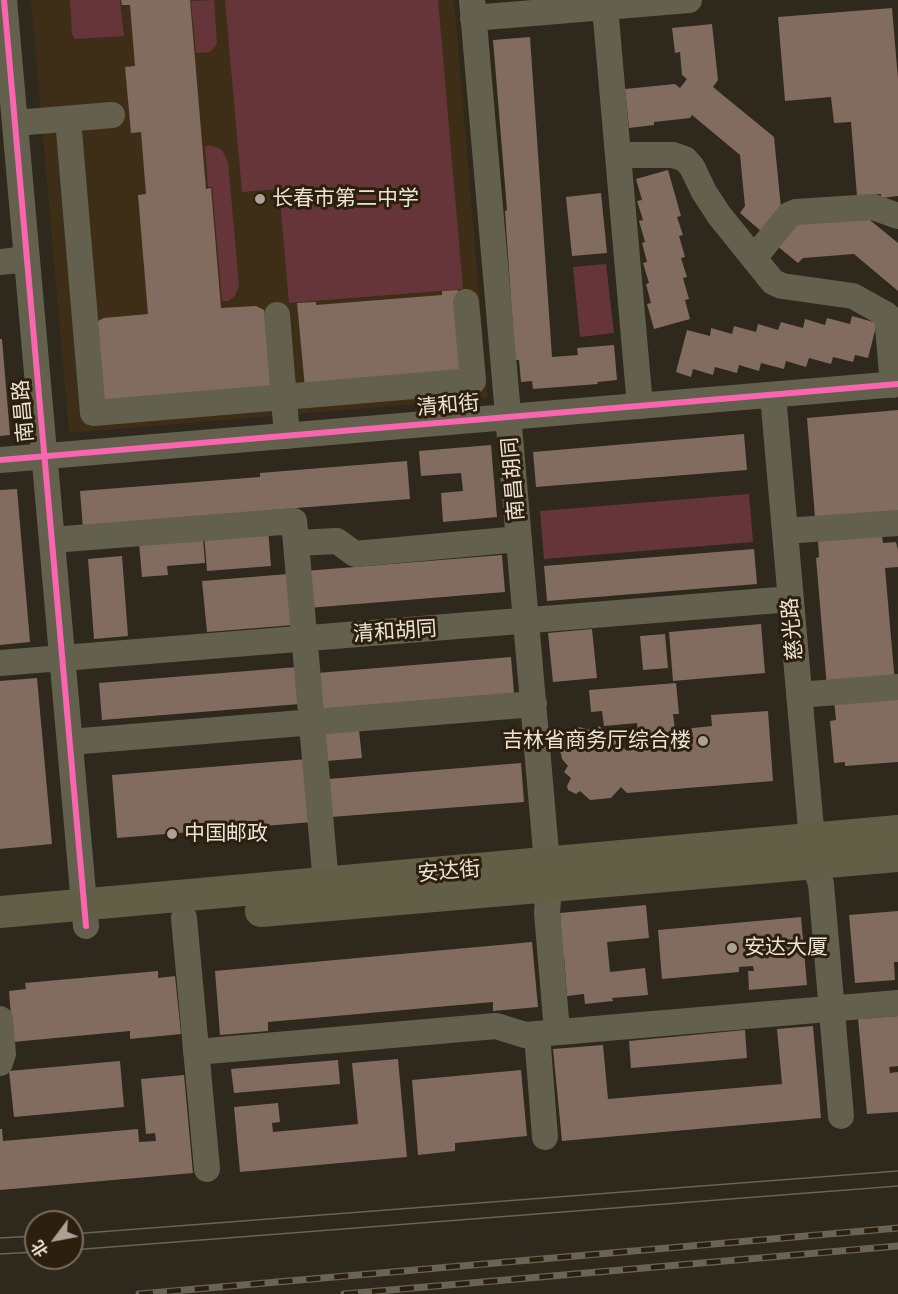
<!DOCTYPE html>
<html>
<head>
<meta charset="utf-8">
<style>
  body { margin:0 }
  #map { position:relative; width:898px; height:1294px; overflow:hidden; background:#2f281d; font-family:Karla,"Noto Sans SC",sans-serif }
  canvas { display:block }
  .north { position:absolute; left:24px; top:1210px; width:60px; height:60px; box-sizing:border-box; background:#2c1f0d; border:2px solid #796d5e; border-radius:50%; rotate:238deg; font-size:16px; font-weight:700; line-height:24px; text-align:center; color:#ece3d8 }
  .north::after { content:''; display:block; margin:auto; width:21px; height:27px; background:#aaa297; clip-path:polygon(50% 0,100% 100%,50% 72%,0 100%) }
</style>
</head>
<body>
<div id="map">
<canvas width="898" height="1294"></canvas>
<div class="north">北</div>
</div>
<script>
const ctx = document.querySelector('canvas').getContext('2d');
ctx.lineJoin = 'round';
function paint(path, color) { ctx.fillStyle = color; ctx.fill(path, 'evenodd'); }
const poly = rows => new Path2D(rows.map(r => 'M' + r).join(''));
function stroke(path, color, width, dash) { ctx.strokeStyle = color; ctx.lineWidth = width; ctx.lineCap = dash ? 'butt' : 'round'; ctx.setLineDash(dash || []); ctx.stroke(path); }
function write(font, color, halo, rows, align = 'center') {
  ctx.font = font + ' Karla,"Noto Sans SC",sans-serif'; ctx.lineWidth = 6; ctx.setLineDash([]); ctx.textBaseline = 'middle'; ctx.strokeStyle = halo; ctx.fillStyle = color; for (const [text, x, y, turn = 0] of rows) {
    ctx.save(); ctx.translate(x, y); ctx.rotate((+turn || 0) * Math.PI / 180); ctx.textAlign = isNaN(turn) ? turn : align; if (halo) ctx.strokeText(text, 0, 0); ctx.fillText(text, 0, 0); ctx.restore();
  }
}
paint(poly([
  [31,0,454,0,488,398,69,433]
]), '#3f2e17');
paint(poly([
  [70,0,120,0,124,36,75,39,72,34],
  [214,0,217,44,210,52,196,53,191,1],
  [225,0,438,0,463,289,289,303,279,189,242,192],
  [205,146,212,146,222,150,228,162,239,286,235,296,228,301,222,301,212,187,208,187],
  [606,264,614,333,580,337,573,267],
  [749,494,753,542,544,559,540,511]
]), '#66353a');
paint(poly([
  [121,0,190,0,206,189,211,188,221,308,256,306,264,310,271,387,104,401,97,323,98,321,104,318,148,314,138,195,146,194,141,132,131,133,125,67,135,66,130,5,122,5],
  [892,8,898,79,898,196,881,198,881,194,857,196,851,122,834,123,831,97,785,101,778,17],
  [712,24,718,80,713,87,774,137,781,208,761,231,740,213,745,206,740,155,692,115,690,118,654,122,654,125,629,128,625,89,675,84,680,88,687,79,682,75,680,52,675,53,672,28],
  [530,37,552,357,578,355,577,348,614,345,617,380,597,382,598,384,533,389,532,381,521,382,519,360,515,360,505,211,507,210,493,40],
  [668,170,681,216,677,217,683,235,679,236,685,257,681,258,687,277,683,278,689,299,685,300,690,319,654,329,647,304,651,303,646,284,649,283,643,263,647,262,642,243,645,242,639,221,643,220,637,201,642,200,636,179],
  [601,193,607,253,572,256,566,197],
  [865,216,898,243,898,291,854,254,803,258,798,263,776,245,795,221],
  [458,290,465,375,305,388,297,303,316,302,316,305,442,295,442,291],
  [852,316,877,323,868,358,855,355,853,362,833,357,831,364,809,358,806,367,786,361,784,369,761,363,759,371,739,365,737,373,715,367,713,375,693,369,691,377,676,372,687,330,710,336,711,328,732,334,734,326,756,332,758,324,778,330,781,322,803,328,805,319,825,325,827,318,850,324],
  [0,339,2,339,10,435,0,436],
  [898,410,898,511,815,517,807,418],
  [744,434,747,470,536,487,533,452],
  [491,445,497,517,443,522,441,493,463,491,461,473,421,476,419,451],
  [407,461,410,499,272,510,83,529,80,491,260,477,260,473],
  [17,489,30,642,0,645,0,490],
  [268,528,271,566,207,571,204,534],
  [882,536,883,543,896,542,898,550,898,567,885,568,896,695,898,695,898,762,845,766,845,762,834,763,830,721,836,720,834,700,828,700,816,558,819,557,818,541],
  [203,538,205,563,167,566,168,575,142,577,139,543],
  [754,549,757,584,547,601,544,566],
  [502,555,505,592,308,608,305,571],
  [122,556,128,636,94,639,88,559],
  [288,574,293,625,207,632,202,581],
  [761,624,765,673,673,681,669,632],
  [592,629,597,678,553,682,548,633],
  [665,634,668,668,643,670,640,636],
  [511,657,514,693,320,709,317,673],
  [297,667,300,704,102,720,99,683],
  [37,678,52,844,0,849,0,681],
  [676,683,679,714,673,714,675,730,712,726,711,715,768,711,773,781,627,793,621,787,611,798,590,800,580,791,576,794,568,790,567,786,571,778,564,772,568,766,562,759,559,746,565,733,579,727,594,731,599,726,627,751,635,742,634,733,638,732,637,723,604,726,602,711,591,712,589,690],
  [359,730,362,758,327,761,324,734],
  [308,759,313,822,117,838,112,775],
  [521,763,524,802,331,817,328,779],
  [646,905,649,938,607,942,610,972,645,968,648,995,612,998,613,1001,585,1004,584,994,567,996,564,957,558,957,556,943,562,943,560,913],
  [898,911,898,962,894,962,895,980,855,983,849,915],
  [801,917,807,985,749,990,748,971,754,971,753,966,739,967,739,972,662,979,658,930],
  [532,942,538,1007,493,1011,493,1002,268,1022,268,1031,220,1035,215,971],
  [158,971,158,978,175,976,181,1034,130,1039,130,1031,13,1042,9,991,26,989,25,983],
  [898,1016,898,1066,889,1067,890,1073,898,1072,898,1112,867,1114,858,1019],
  [813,1026,821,1118,562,1141,553,1049,603,1045,608,1099,782,1084,777,1029],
  [745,1030,747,1058,631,1068,629,1041],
  [398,1059,407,1157,240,1172,234,1107,278,1103,280,1122,272,1123,273,1132,358,1124,352,1063],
  [338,1060,340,1084,234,1093,231,1069],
  [120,1061,124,1107,14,1117,9,1071],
  [521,1070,527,1136,455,1143,455,1151,418,1155,412,1080],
  [184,1075,193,1173,0,1190,0,1129,2,1129,3,1141,138,1129,139,1142,156,1141,155,1133,146,1134,141,1079]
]), '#816c5f');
stroke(poly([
  [4,0,86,926],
  [472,0,549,886,547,913,557,1031],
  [605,7,640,406],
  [473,18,689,0],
  [68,119,93,413,473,381,466,302],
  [15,123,112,115],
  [618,155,673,155,685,159,692,167,704,192,719,215,773,282,782,286,853,296,887,315,893,385],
  [754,258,789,215,796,212,873,207,898,216],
  [0,262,27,259],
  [277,315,287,436],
  [773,395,814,863,821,884,841,1116],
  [0,460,898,384],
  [785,531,898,523],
  [52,540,294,521,326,883],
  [296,543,337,541,355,554,519,539],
  [0,663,791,599],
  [799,695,898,687],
  [70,742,534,704],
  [184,918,207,1169],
  [0,1019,3,1054,0,1063],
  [537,1034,545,1137],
  [196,1052,496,1026,525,1035,898,1003]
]), '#63614d', 26);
stroke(poly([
  [261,911,898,856],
  [0,912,898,831]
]), '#635f46', 32);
stroke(poly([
  [72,1234,898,1171],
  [0,1238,36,1236],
  [72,1250,898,1186],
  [0,1254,36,1252]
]), '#696457', 1.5);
const rail = poly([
  [139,1294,898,1228],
  [344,1294,898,1246]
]);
stroke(rail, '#696457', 7);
stroke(rail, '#2c1f0d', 4.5, [14]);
stroke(poly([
  [4,0,86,926],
  [0,460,898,384]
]), '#f766af', 6);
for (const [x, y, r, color] of [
  [260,199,6,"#aaa297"],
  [703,741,6,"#aaa297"],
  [172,834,6,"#aaa297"],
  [732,948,6,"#aaa297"]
]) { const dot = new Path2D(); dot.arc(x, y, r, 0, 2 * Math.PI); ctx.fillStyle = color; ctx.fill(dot); stroke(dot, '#2c1f0d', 2); }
write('21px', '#ece3d8', '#2c1f0d', [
  ["长春市第二中学",272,199],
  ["吉林省商务厅综合楼",691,741,"right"],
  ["中国邮政",184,834],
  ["安达大厦",744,948]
], 'left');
write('21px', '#ece3d8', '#2c1f0d', [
  ["清和街",448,406,-5],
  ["南昌路",24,411,-95],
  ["南昌胡同",514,479,-95],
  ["慈光路",793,629,-95],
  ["清和胡同",395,632,-4],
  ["安达街",449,872,-5]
]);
</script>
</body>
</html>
